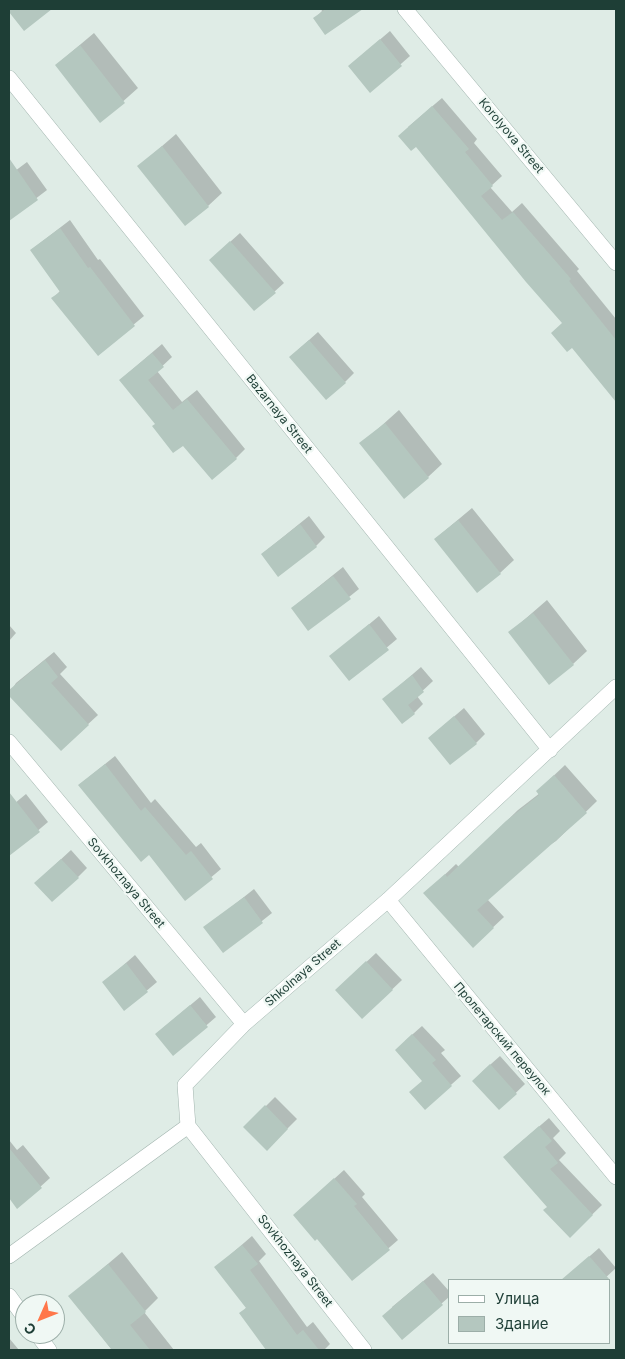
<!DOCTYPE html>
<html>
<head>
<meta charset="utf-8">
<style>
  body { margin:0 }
  #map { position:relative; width:625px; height:1359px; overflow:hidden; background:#dfece6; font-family:Inter,sans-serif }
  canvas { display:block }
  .frame { position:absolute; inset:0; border:10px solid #1e3e36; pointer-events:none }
  .legend { position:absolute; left:448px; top:1279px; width:162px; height:65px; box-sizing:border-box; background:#f0f8f4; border:1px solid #9caea8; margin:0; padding:6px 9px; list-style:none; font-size:15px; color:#1e3e36 }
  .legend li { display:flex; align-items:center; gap:10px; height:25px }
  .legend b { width:25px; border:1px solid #9caea8 }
  .north { position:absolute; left:15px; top:1294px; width:50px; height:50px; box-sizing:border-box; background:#f0f8f4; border:1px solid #9caea8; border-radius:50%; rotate:226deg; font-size:14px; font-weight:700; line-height:20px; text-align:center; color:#1e3e36 }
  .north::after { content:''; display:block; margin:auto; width:18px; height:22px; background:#ff774a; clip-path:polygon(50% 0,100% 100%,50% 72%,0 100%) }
</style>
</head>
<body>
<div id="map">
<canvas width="625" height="1359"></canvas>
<div class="frame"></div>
<ul class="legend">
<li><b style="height:6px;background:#fff"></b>Улица</li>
<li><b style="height:14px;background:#b4c7bf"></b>Здание</li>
</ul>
<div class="north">С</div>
</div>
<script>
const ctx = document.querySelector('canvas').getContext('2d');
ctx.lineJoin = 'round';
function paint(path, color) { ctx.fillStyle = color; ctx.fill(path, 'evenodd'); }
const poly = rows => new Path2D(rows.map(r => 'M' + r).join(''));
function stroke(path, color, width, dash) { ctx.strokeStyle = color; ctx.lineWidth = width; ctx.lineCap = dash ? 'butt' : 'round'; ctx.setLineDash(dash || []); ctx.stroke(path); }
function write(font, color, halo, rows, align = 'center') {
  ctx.font = font + ' Inter,sans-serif'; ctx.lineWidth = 4.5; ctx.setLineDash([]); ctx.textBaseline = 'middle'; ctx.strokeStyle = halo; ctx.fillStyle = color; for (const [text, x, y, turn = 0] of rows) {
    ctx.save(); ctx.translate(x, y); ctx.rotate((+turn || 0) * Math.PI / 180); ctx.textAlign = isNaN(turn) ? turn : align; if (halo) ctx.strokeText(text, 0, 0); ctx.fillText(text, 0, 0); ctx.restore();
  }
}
paint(poly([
  [321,9,359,9,354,13,315,18,322,11],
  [390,31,410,56,370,91,349,66],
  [94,33,138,88,101,121,56,65],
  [442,98,477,139,474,143,502,176,490,187,512,212,522,203,579,269,577,271,616,319,616,384,608,391,572,347,563,323,408,127],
  [176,134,222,193,208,206,139,166],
  [27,162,47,190,9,219,9,164,15,171],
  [70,220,98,260,100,259,144,316,98,354,53,298,60,291,31,250],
  [240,233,284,283,254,310,220,251],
  [318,332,354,373,345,382,290,357],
  [162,344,172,357,157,371,182,402,197,390,245,449,236,458,183,444,120,380],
  [399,410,442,464,428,477,361,444],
  [472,508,514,560,500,573,435,539],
  [309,516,325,537,316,546,262,554],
  [343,567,359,589,309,629,292,608],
  [547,600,587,651,573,664,509,633],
  [379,616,397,639,349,679,331,656],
  [9,625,16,633,9,641],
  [54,652,67,667,60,674,98,715,61,749,9,694,16,683],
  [421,667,433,681,417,696,423,704,414,713,384,699],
  [464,708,485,734,476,743,429,738],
  [115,756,151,803,155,799,196,847,201,843,221,869,185,899,149,854,79,785],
  [565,765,597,801,556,841,533,856,487,899,504,917,473,946,436,883,456,864,459,867,518,810,540,793,548,781],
  [26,794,48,822,9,855,9,808],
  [71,850,87,868,78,877,45,874],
  [254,889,272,913,223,952,205,928],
  [376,953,402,980,362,1018,346,981],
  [135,955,157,982,125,1009,104,982],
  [200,997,216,1017,173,1054,156,1034],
  [422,1026,445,1050,441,1053,461,1076,425,1108,424,1080,405,1041],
  [500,1056,525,1084,499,1109,482,1072],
  [275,1097,297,1119,267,1149,245,1127],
  [549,1118,560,1131,553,1138,566,1153,559,1160,602,1205,570,1236,548,1207,514,1148],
  [9,1140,17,1150,23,1145,50,1178,18,1207,9,1196],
  [344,1170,365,1194,362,1197,398,1240,353,1279,304,1206],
  [252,1236,266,1254,259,1261,307,1327,313,1322,330,1344,324,1350,268,1350,241,1313,247,1307,216,1267],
  [599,1248,616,1268,603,1280,567,1280,565,1278],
  [122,1252,158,1298,144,1312,174,1350,112,1350,70,1296],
  [433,1273,449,1291,449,1297,402,1338,392,1307],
  [9,1338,19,1350,9,1350]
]), '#0003');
paint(poly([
  [9,9,52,9,24,31,9,12],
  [326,9,363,9,325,35,313,18],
  [380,39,402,66,370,93,348,66],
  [80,45,125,103,100,123,55,65],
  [432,106,469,149,465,152,493,186,481,196,502,220,513,212,571,279,569,281,616,340,616,402,572,348,567,352,551,333,562,323,526,282,416,147,411,151,398,136],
  [162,146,209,207,185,226,137,166],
  [9,158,38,200,9,221],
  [60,228,88,268,90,267,135,326,98,356,51,298,60,292,30,250],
  [230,241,276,293,254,311,209,260],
  [309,340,346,383,326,400,289,357],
  [152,353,164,367,148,380,173,410,187,399,237,459,212,480,183,446,173,453,152,426,155,424,119,380],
  [385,423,429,478,404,499,359,443],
  [458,520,501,574,477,593,434,539],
  [300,524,317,547,278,577,261,554],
  [333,576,351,599,308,631,291,608],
  [533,613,574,665,549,685,508,632],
  [369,624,389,650,349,681,329,656],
  [45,660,58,677,51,683,89,725,61,751,9,696,9,690],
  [412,675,424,692,408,705,415,714,402,724,382,699],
  [454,716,477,744,450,765,428,738],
  [105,764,141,811,145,807,186,855,191,851,213,879,185,901,149,855,141,862,78,785],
  [554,775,587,813,477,910,494,928,473,948,423,893,445,874,447,877,506,821,539,795,536,791],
  [9,792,40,832,9,856],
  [61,859,79,878,52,902,34,883],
  [244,897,263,923,223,953,203,927],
  [366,961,393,990,362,1019,335,990],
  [126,963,148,992,124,1011,102,982],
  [190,1005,208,1027,173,1056,155,1034],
  [412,1034,436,1060,432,1063,452,1086,425,1110,409,1092,422,1081,395,1050],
  [490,1064,517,1094,499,1110,472,1081],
  [265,1105,288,1129,267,1151,243,1127],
  [539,1126,552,1141,545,1147,558,1163,550,1169,593,1215,570,1238,543,1210,547,1207,503,1157],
  [9,1148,42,1188,17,1209,9,1198],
  [334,1178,357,1204,354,1206,390,1250,352,1281,317,1239,315,1241,293,1215],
  [242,1245,258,1264,250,1270,297,1335,303,1330,319,1350,266,1350,239,1313,246,1308,214,1267],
  [589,1256,610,1280,561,1280],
  [108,1264,146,1312,130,1325,150,1350,112,1350,68,1296],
  [423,1281,443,1305,402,1340,382,1316]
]), '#b4c7bf');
const minor = poly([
  [405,9,616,263],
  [9,78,550,750],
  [9,742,244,1024],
  [388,900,616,1177],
  [188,1126,364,1350],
  [9,1256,188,1126,185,1085,244,1024,388,900,616,687],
  [9,1296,25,1318],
  [37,1334,49,1350]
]);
stroke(minor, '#a1b4ae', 16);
stroke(minor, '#fff', 15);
write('12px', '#1e3e36', '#f0f8f4', [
  ["Korolyova Street",511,136,50],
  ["Bazarnaya Street",279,414,51],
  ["Sovkhoznaya Street",126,883,50],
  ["Shkolnaya Street",303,973,-41],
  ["Пролетарский переулок",502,1039,50],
  ["Sovkhoznaya Street",295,1261,52]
]);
</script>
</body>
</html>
